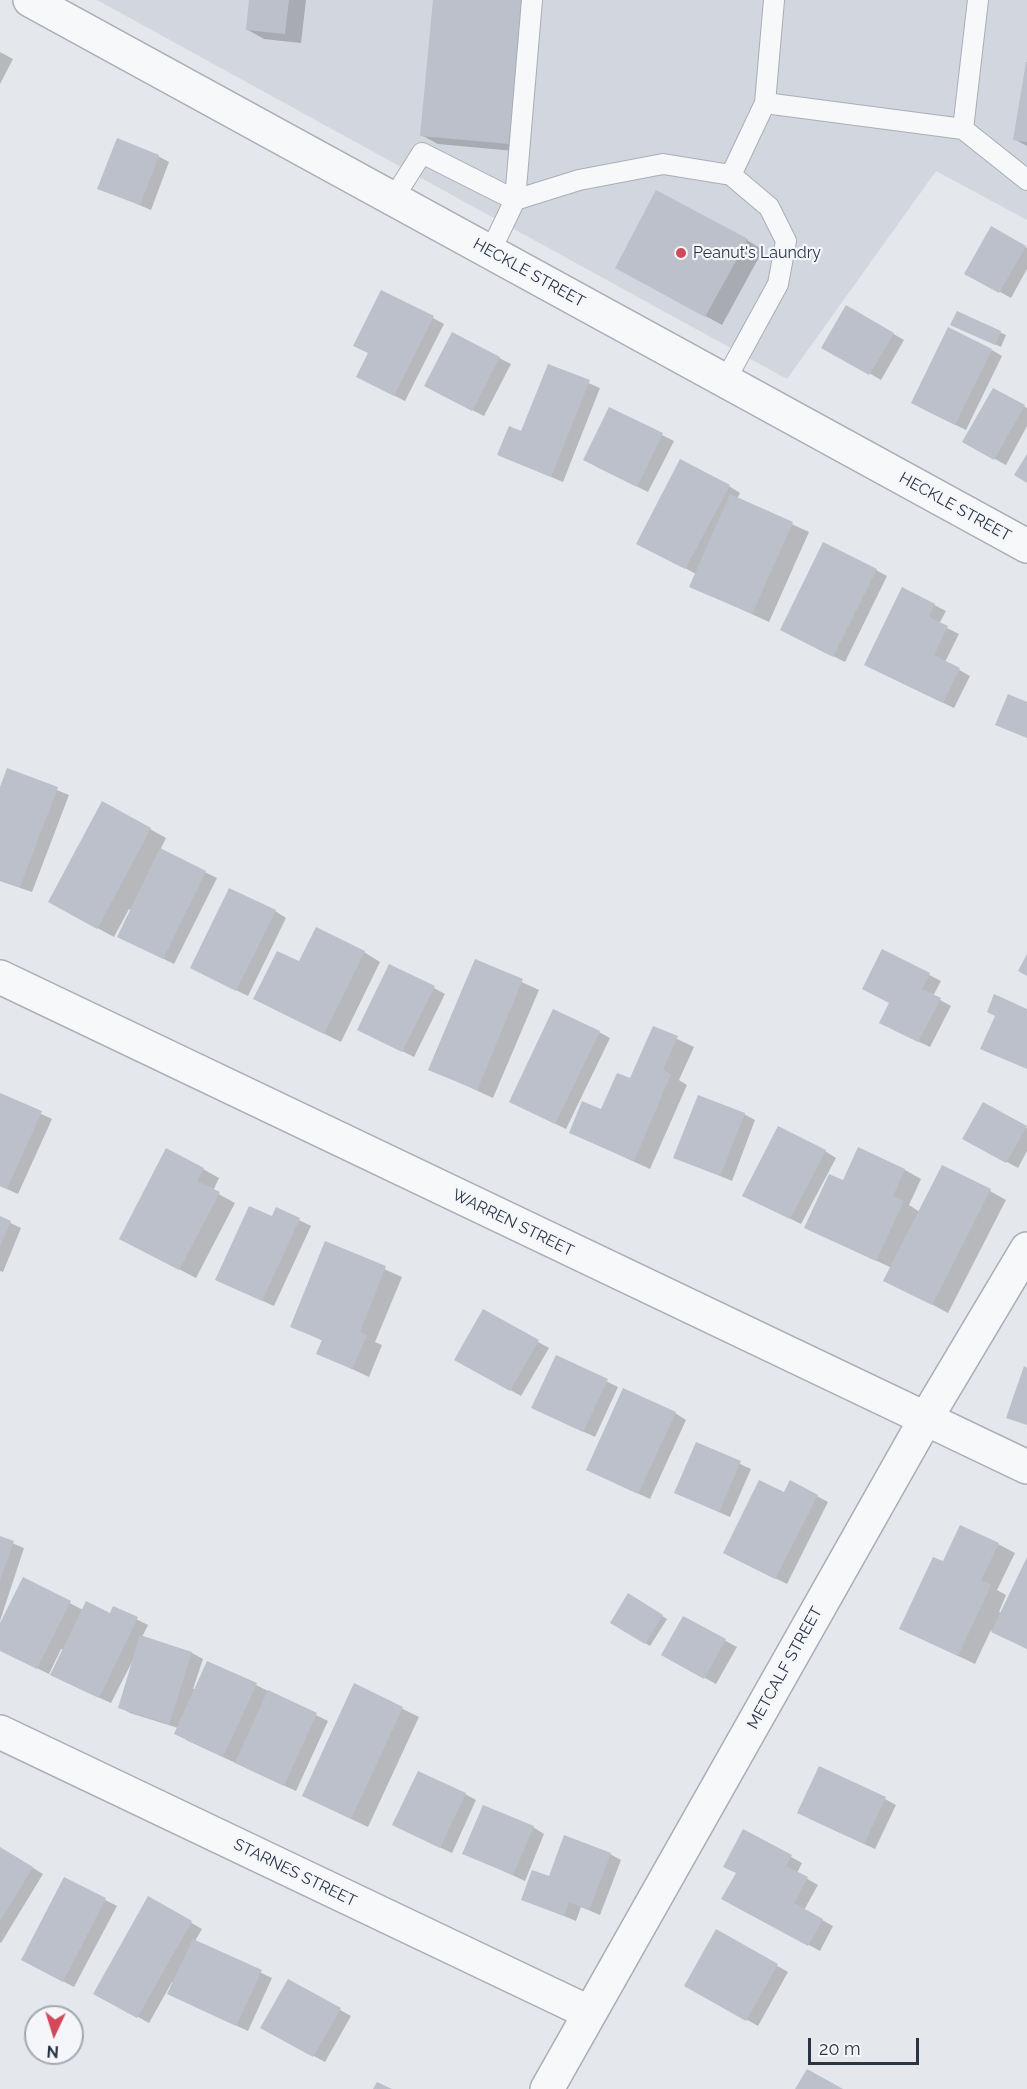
<!DOCTYPE html>
<html>
<head>
<meta charset="utf-8">
<style>
  body { margin:0 }
  #map { position:relative; width:1027px; height:2089px; overflow:hidden; background:#e4e7ec; font-family:Raleway,sans-serif }
  canvas { display:block }
  .north { position:absolute; left:24px; top:2005px; width:60px; height:60px; box-sizing:border-box; background:#f4f6f9; border:2px solid #a4a8b1; border-radius:50%; rotate:184deg; font-size:16px; font-weight:700; line-height:24px; text-align:center; color:#2b3445 }
  .north::after { content:''; display:block; margin:auto; width:21px; height:27px; background:#d1495b; clip-path:polygon(50% 0,100% 100%,50% 72%,0 100%) }
  .scale { position:absolute; left:808px; top:2038px; width:111px; height:27px; box-sizing:border-box; border:3px solid #2b3445; border-top:0; padding-left:8px; font-size:18px; line-height:21px; white-space:nowrap; color:#2b3445; -webkit-text-stroke:4px #f4f6f9; paint-order:stroke }
</style>
</head>
<body>
<div id="map">
<canvas width="1027" height="2089"></canvas>
<div class="north">N</div>
<div class="scale">20 m</div>
</div>
<script>
const ctx = document.querySelector('canvas').getContext('2d');
ctx.lineJoin = 'round';
function paint(path, color) { ctx.fillStyle = color; ctx.fill(path, 'evenodd'); }
const poly = rows => new Path2D(rows.map(r => 'M' + r).join(''));
function stroke(path, color, width, dash) { ctx.strokeStyle = color; ctx.lineWidth = width; ctx.lineCap = dash ? 'butt' : 'round'; ctx.setLineDash(dash || []); ctx.stroke(path); }
function write(font, color, halo, rows, align = 'center') {
  ctx.font = font + ' Raleway,sans-serif'; ctx.lineWidth = 4.5; ctx.setLineDash([]); ctx.textBaseline = 'middle'; ctx.strokeStyle = halo; ctx.fillStyle = color; for (const [text, x, y, turn = 0] of rows) {
    ctx.save(); ctx.translate(x, y); ctx.rotate((+turn || 0) * Math.PI / 180); ctx.textAlign = isNaN(turn) ? turn : align; if (halo) ctx.strokeText(text, 0, 0); ctx.fillText(text, 0, 0); ctx.restore();
  }
}
paint(poly([
  [97,0,1027,0,1027,220,936,171,787,379]
]), '#d2d6de');
paint(poly([
  [251,0,306,0,301,43,264,39,248,30],
  [435,0,539,0,525,152,438,144,421,135],
  [0,52,13,59,0,84],
  [1027,64,1027,146,1014,139],
  [158,156,169,162,151,210,99,188],
  [992,228,1027,248,1027,269,1011,298,966,273],
  [747,240,763,250,722,325,633,276],
  [847,307,904,340,881,380,824,347],
  [958,313,1006,335,1001,347,957,327],
  [433,318,444,324,405,401,369,383,369,353],
  [452,334,511,364,484,416,436,392],
  [992,350,1002,356,966,430,923,409],
  [549,366,600,388,563,482,499,455,522,433],
  [993,390,1027,408,1027,426,1006,465,975,448],
  [610,409,674,441,648,492,595,466],
  [729,486,740,493,737,499,809,532,769,622,691,586,696,574,649,549],
  [876,570,887,576,845,662,793,636],
  [903,589,946,611,939,624,959,634,945,662,970,676,954,708,877,671],
  [8,770,69,795,32,892,0,881,0,791],
  [150,829,166,838,160,850,217,878,174,964,129,942,131,910,129,909,114,937,66,911],
  [275,911,286,918,248,996,203,974],
  [883,951,941,981,933,996,951,1006,930,1047,892,1029],
  [364,952,380,962,341,1042,272,1008,300,963],
  [476,961,539,990,493,1098,430,1069],
  [434,988,445,994,414,1057,370,1035],
  [654,1028,694,1047,679,1080,687,1085,650,1169,571,1133,602,1111,631,1080],
  [599,1032,610,1038,566,1129,521,1107],
  [0,1094,52,1119,18,1194,0,1186],
  [984,1104,1027,1128,1027,1151,1018,1168,964,1138],
  [744,1114,755,1120,732,1181,675,1157],
  [825,1151,836,1158,801,1224,755,1201],
  [203,1169,219,1178,213,1191,235,1203,196,1278,135,1246],
  [905,1170,921,1179,909,1205,920,1212,990,1191,1006,1200,948,1313,900,1287,892,1268,806,1228,843,1182],
  [277,1209,311,1226,274,1306,217,1280,272,1218],
  [0,1218,21,1228,3,1272,0,1271],
  [326,1243,402,1277,375,1342,382,1345,369,1377,318,1353,323,1341,292,1326],
  [483,1311,549,1348,521,1396,456,1360],
  [557,1357,618,1387,595,1437,544,1413],
  [675,1413,686,1420,650,1499,588,1470],
  [697,1444,751,1469,730,1517,687,1498],
  [784,1494,817,1496,828,1502,787,1584,736,1559],
  [0,1538,24,1548,0,1621],
  [998,1544,1015,1553,997,1590,1006,1595,999,1612,1002,1613,1027,1560,1027,1649,991,1630,975,1664,901,1629,944,1563],
  [24,1579,83,1610,111,1615,114,1608,148,1625,142,1637,192,1653,203,1659,193,1689,256,1685,328,1721,296,1791,186,1740,178,1728,130,1713,119,1707,135,1656,111,1703,63,1681,64,1650,61,1649,49,1674,0,1650,0,1626],
  [628,1595,667,1619,650,1646,612,1623],
  [684,1618,737,1647,716,1684,663,1655],
  [355,1685,419,1717,368,1827,320,1804],
  [465,1794,476,1800,452,1853,405,1831],
  [885,1799,896,1805,875,1849,810,1819],
  [533,1827,544,1834,525,1881,464,1853],
  [744,1831,802,1863,797,1873,818,1885,804,1910,833,1926,820,1951,734,1904],
  [0,1848,43,1874,1,1943,0,1942],
  [610,1854,621,1860,600,1915,581,1907,576,1921,523,1899,550,1878],
  [65,1879,117,1906,74,1987,34,1966],
  [148,1898,202,1929,195,1941,272,1978,248,2031,169,1994,174,1984,172,1982,149,2023,95,1993],
  [716,1931,788,1972,758,2026,686,1985],
  [288,1981,351,2016,325,2062,262,2028]
]), '#0003');
paint(poly([
  [249,0,289,0,285,34,246,30],
  [433,0,522,0,509,144,420,136],
  [1026,62,1027,62,1027,142,1013,140],
  [117,138,159,155,140,205,97,189],
  [656,190,748,239,705,317,615,268],
  [991,226,1026,246,999,293,964,274],
  [381,290,434,316,394,396,356,377,368,353,353,346],
  [846,305,894,333,869,375,821,348],
  [957,311,1001,331,995,345,950,325],
  [948,327,992,349,955,425,911,403],
  [452,332,500,357,472,411,424,386],
  [548,364,590,380,551,477,497,455,509,426,521,431],
  [993,388,1025,405,994,460,962,442],
  [609,407,663,433,637,487,583,460],
  [1027,454,1027,483,1014,475],
  [680,459,730,485,685,569,636,544],
  [730,494,793,522,752,614,689,587],
  [823,542,877,569,833,657,780,630],
  [902,587,935,604,929,617,948,626,934,655,960,668,943,703,864,665],
  [1008,694,1027,702,1027,738,995,725],
  [7,768,58,787,20,887,0,880,0,787],
  [102,801,151,828,97,929,48,902],
  [160,848,206,871,163,959,117,937],
  [229,888,276,910,236,991,190,968],
  [316,927,365,951,324,1034,253,999,277,951,299,961],
  [882,949,930,973,922,989,941,998,918,1042,879,1023,889,1003,862,989],
  [1027,954,1027,976,1018,971],
  [475,959,523,979,477,1090,428,1070],
  [389,964,435,986,402,1052,357,1030],
  [994,994,1027,1009,1027,1069,980,1049,995,1016,987,1012],
  [553,1009,600,1031,555,1124,509,1102],
  [653,1026,678,1036,663,1070,671,1074,634,1161,569,1133,582,1101,601,1109,617,1073,630,1078],
  [0,1093,42,1111,7,1189,0,1186],
  [698,1095,745,1113,720,1176,673,1158],
  [983,1102,1027,1126,1006,1163,962,1139],
  [778,1126,826,1150,790,1219,742,1196],
  [858,1147,905,1169,893,1196,904,1201,876,1261,804,1228,829,1174,843,1180],
  [166,1148,204,1168,197,1181,220,1192,179,1270,119,1239],
  [942,1165,991,1189,932,1305,883,1281],
  [249,1206,272,1216,276,1207,300,1218,262,1301,215,1280],
  [0,1216,11,1221,0,1246],
  [325,1241,386,1266,360,1332,367,1335,352,1369,316,1354,322,1340,290,1327],
  [483,1309,539,1340,510,1391,454,1360],
  [556,1355,608,1379,583,1432,531,1408],
  [1024,1366,1027,1368,1027,1425,1006,1418],
  [623,1388,676,1412,638,1494,586,1470],
  [696,1442,741,1461,719,1512,674,1493],
  [759,1480,784,1492,790,1480,818,1495,775,1579,723,1553],
  [960,1525,999,1543,981,1580,991,1585,958,1656,899,1629,933,1557,943,1561],
  [0,1536,14,1541,0,1580],
  [1027,1557,1027,1649,991,1632],
  [23,1577,71,1601,37,1669,0,1651,0,1623],
  [628,1593,663,1615,645,1644,610,1623],
  [86,1601,110,1613,113,1606,138,1617,99,1698,50,1675],
  [683,1616,726,1639,704,1679,661,1655],
  [140,1635,192,1652,169,1724,118,1708],
  [207,1661,257,1683,223,1757,174,1734],
  [354,1683,403,1707,351,1819,302,1796],
  [268,1690,317,1713,284,1786,235,1763],
  [819,1766,886,1797,864,1844,797,1813],
  [418,1771,466,1793,440,1848,392,1825],
  [483,1805,534,1826,513,1875,462,1854],
  [743,1829,792,1855,786,1866,808,1877,794,1903,823,1919,808,1946,721,1899,736,1873,723,1867],
  [564,1835,611,1853,589,1910,569,1902,564,1916,521,1900,532,1870,549,1876],
  [0,1847,33,1867,0,1921],
  [64,1877,106,1898,63,1982,21,1960],
  [148,1896,192,1921,137,2018,93,1994],
  [716,1929,778,1964,746,2021,684,1986],
  [193,1939,262,1970,236,2026,167,1994],
  [288,1979,341,2008,313,2057,260,2028],
  [807,2069,843,2089,795,2089],
  [377,2082,392,2089,373,2089]
]), '#bbc0ca');
const service = poly([
  [765,103,963,129,1027,180],
  [963,129,978,0],
  [731,175,765,103,774,0],
  [393,199,422,153,515,200,532,0],
  [490,252,515,200,579,180,663,164,731,175,769,207,786,241,778,284,725,381]
]);
const minor = poly([
  [30,0,1027,546],
  [0,977,1027,1467],
  [0,1732,590,2013],
  [547,2089,925,1420,1027,1249]
]);
stroke(service, '#a9aeb7', 22);
stroke(minor, '#a9aeb7', 36);
stroke(service, '#f7f8fa', 20);
stroke(minor, '#f7f8fa', 33);
for (const [x, y, r, color] of [
  [681,253,6,"#d1495b"]
]) { const dot = new Path2D(); dot.arc(x, y, r, 0, 2 * Math.PI); ctx.fillStyle = color; ctx.fill(dot); stroke(dot, '#f4f6f9', 2); }
write('16px', '#2b3445', '#f4f6f9', [
  ["Peanut's Laundry",693,253]
], 'left');
write('16px', '#2b3445', '#f4f6f9', [
  ["HECKLE STREET",529,273,29],
  ["HECKLE STREET",955,507,29],
  ["WARREN STREET",513,1223,26],
  ["METCALF STREET",785,1668,-61],
  ["STARNES STREET",295,1873,26]
]);
</script>
</body>
</html>
